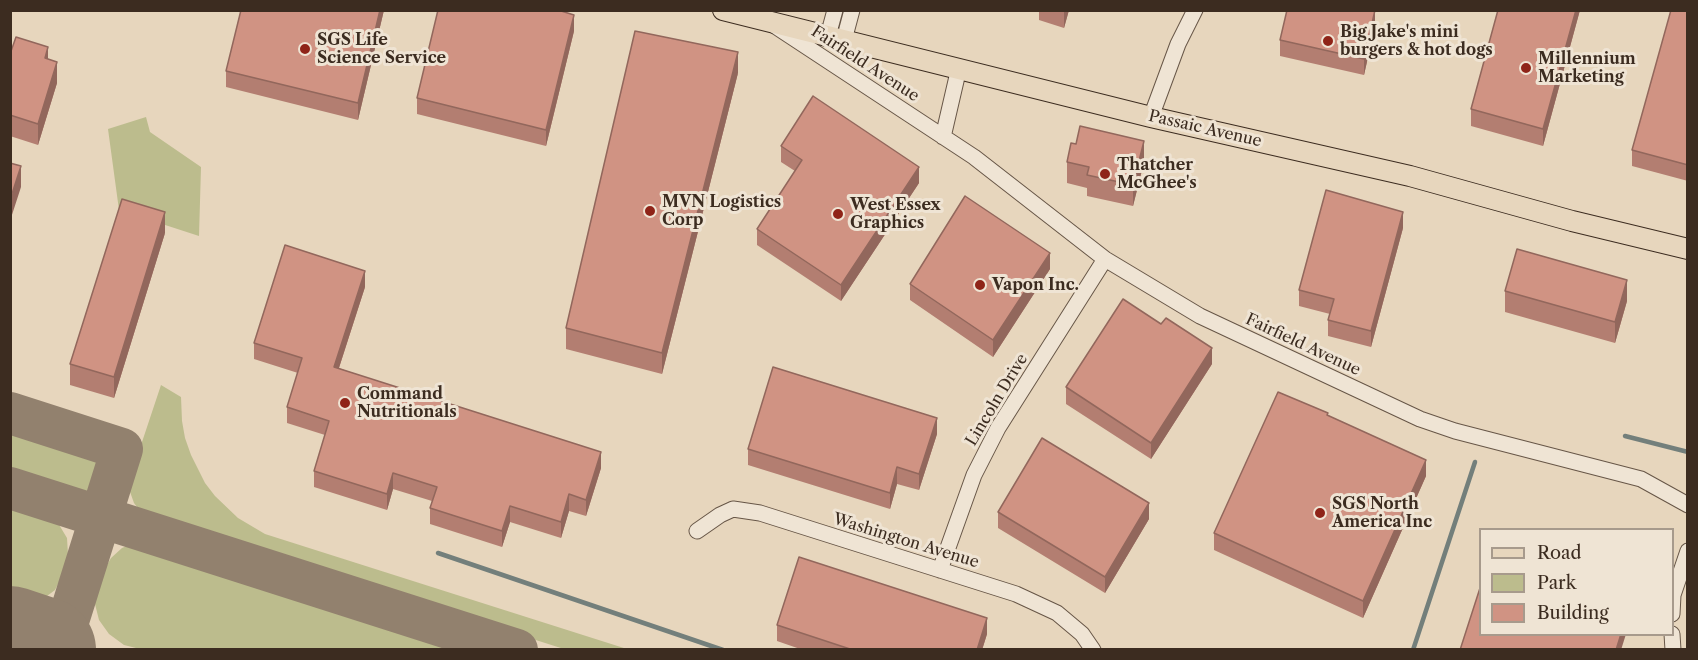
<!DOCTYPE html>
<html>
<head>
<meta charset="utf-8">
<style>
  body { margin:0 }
  #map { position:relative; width:1698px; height:660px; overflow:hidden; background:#e7d6bd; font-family:"Libre Caslon Text",serif }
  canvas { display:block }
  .frame { position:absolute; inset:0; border:12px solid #3c2c20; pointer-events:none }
  .legend { position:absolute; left:1479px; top:528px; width:195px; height:108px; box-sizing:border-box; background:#efe4d4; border:2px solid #a79a8c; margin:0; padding:8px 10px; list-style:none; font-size:18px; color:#3c2c20 }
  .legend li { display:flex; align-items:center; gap:12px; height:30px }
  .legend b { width:30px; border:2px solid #a79a8c }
</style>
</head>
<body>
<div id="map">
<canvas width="1698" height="660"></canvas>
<div class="frame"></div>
<ul class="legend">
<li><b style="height:8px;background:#e7d6bd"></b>Road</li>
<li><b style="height:16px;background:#bcbc8d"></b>Park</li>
<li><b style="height:16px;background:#d09383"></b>Building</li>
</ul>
</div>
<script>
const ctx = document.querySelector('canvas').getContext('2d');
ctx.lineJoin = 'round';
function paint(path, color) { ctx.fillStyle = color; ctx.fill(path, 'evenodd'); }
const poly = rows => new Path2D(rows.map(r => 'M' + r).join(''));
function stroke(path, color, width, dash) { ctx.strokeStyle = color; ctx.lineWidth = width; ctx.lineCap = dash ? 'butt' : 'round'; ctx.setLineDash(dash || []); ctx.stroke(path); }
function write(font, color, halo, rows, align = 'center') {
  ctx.font = font + ' "Libre Caslon Text",serif'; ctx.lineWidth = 6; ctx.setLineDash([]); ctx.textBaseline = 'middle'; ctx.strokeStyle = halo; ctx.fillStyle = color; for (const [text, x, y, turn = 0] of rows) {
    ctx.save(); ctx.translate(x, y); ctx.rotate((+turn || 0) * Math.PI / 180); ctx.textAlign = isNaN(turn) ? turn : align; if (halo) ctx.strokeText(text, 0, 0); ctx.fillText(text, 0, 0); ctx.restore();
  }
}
paint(poly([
  [146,117,150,132,201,167,199,236,119,210,108,129],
  [161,385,181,397,182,421,185,438,191,455,205,483,215,496,238,518,265,534,627,649,564,649,143,515,134,503,129,489,133,469],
  [11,428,87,452,93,456,98,463,100,476,93,486,81,495,11,474],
  [11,505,58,523,67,538,68,555,64,572,55,590,43,599,17,610,11,609],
  [134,543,469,649,140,649,124,645,109,634,99,620,95,604,96,588,103,572,111,558,122,548]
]), '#bcbc8d');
stroke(poly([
  [1625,436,1688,452],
  [438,553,723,650],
  [1413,650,1475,462]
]), '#737f7b', 4.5);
stroke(poly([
  [10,413,122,449,59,650],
  [10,488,517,650]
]), '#92816e', 42);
stroke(poly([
  [10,639,43,650]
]), '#92816e', 106);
const minor = poly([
  [775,26,974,157,1105,259,1200,316,1420,419,1455,431,1641,479,1688,505],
  [828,36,835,10],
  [844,40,852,10],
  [1151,117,1178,44,1195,10],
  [943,137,959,68],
  [697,531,720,515,733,509,760,513,1016,594,1057,613,1082,634,1093,650],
  [940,570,974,475,998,428,1105,259],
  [1672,614,1673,595,1688,551],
  [1672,634,1673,650]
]);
const major = poly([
  [723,10,1151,117,1410,176,1572,221,1688,249]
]);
stroke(minor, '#675647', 17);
stroke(major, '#3c2c20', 22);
stroke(minor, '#efe4d4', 15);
stroke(major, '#e7d6bd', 20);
paint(poly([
  [241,10,384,10,358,120,226,87,226,71],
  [1039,10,1069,10,1064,28,1039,20],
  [1498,10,1580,10,1543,146,1471,126,1471,109],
  [1688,10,1688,181,1632,166,1632,150],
  [1375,26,1364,75,1280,56,1280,40],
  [574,31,546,146,417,114,417,98],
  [10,54,48,59,57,83,38,145,10,136],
  [738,73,662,374,566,349,566,328],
  [781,146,919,183,841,301,757,245,757,229,795,171,781,162],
  [1067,162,1144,162,1133,206,1087,196,1087,188,1067,183],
  [1403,228,1371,347,1328,336,1328,320,1330,314,1299,306,1299,290],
  [165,233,114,398,70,385,70,364],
  [1050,269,993,357,910,300,910,284],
  [365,287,339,368,601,468,586,516,569,511,561,538,510,522,502,547,430,524,430,508,432,501,393,489,387,510,314,487,314,471,325,435,287,423,287,407,298,373,254,359,254,343],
  [1505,291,1627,301,1615,343,1505,312],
  [1212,364,1151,459,1066,404,1066,387],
  [1328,415,1426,476,1363,618,1214,550,1214,533],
  [937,434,919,490,897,484,890,509,748,465,748,449],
  [998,512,1149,519,1105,593,998,528],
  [777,625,987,634,982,650,803,650,777,641]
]), '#b37e71');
paint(poly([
  [380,10,384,10,358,120,358,103],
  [1064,10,1069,10,1064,28],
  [1375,10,1375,26,1364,75,1364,59],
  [1576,10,1580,10,1543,146,1543,129],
  [574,15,574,31,546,146,546,130],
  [48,47,48,68,45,58],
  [738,52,738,73,662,374,662,353],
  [57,62,57,83,38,145,38,124],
  [1144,141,1144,162,1133,206,1133,185],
  [21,166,21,187,10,221,10,200],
  [919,167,919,183,841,301,841,285],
  [165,212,165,233,114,398,114,377],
  [1403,212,1403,228,1371,347,1371,331],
  [1050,253,1050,269,993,357,993,340],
  [365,271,365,287,334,383,334,367],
  [1627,280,1627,301,1615,343,1615,322],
  [1212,348,1212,364,1151,459,1151,443],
  [937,418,937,434,919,490,919,474],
  [601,452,601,468,586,516,586,500],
  [1426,460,1426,476,1363,618,1363,601],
  [897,467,897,484,890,509,890,493],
  [393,473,393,489,387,510,387,494],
  [569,494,569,511,561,538,561,522],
  [1149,503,1149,519,1105,593,1105,577],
  [510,506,510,522,502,547,502,531],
  [987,618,987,634,982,650,977,650],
  [1621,634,1626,634,1621,650,1616,650]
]), '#92675c');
const building = poly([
  [241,10,380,10,358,103,226,71,241,10],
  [438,10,558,10,574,15,546,130,417,98,438,10],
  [1287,10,1375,10,1364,59,1280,40,1287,10],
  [1498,10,1576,10,1543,129,1471,109,1498,10],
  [1671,10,1688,10,1688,165,1632,150,1671,10],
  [635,31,738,52,662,353,566,328,635,31],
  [16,37,48,47,45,58,57,62,38,124,10,115,10,54,16,37],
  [813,96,919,167,841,285,757,229,802,160,781,146,813,96],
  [1080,126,1144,141,1133,185,1087,175,1089,167,1067,162,1071,143,1076,144,1080,126],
  [10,163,21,166,10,200,10,163],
  [1326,190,1403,212,1371,331,1328,320,1334,299,1299,290,1326,190],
  [965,196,1050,253,993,340,910,284,965,196],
  [122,199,165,212,114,377,70,364,122,199],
  [285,245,365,271,334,367,601,452,586,500,569,494,561,522,510,506,502,531,430,508,437,487,393,473,387,494,314,471,329,421,287,407,302,358,254,343,285,245],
  [1517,249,1627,280,1615,322,1505,291,1517,249],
  [1123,299,1161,324,1166,318,1212,348,1151,443,1066,387,1123,299],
  [773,367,937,418,919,474,897,467,890,493,748,449,773,367],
  [1278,392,1328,413,1327,415,1426,460,1363,601,1214,533,1278,392],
  [1042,438,1149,503,1105,577,998,512,1042,438],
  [799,557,987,618,977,650,853,650,777,625,799,557],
  [1480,588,1480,634,1621,634,1616,650,1460,650,1480,588]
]);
paint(building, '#d09383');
stroke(building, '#92675c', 1.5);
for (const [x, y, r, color] of [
  [1328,41,6,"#8f2418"],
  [305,49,6,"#8f2418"],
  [1526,68,6,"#8f2418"],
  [1105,174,6,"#8f2418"],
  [650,211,6,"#8f2418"],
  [838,214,6,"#8f2418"],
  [980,285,6,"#8f2418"],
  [345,403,6,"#8f2418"],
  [1320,513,6,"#8f2418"]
]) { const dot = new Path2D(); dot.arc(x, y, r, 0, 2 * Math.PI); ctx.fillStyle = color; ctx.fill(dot); stroke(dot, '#efe4d4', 2); }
write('bold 16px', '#3c2c20', '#efe4d4', [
  ["Big Jake's mini",1340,32],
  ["burgers & hot dogs",1340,50],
  ["SGS Life",317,40],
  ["Science Service",317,58],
  ["Millennium",1538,59],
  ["Marketing",1538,77],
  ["Thatcher",1117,165],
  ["McGhee's",1117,183],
  ["MVN Logistics",662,202],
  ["Corp",662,220],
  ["West Essex",850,205],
  ["Graphics",850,223],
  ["Vapon Inc.",992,285],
  ["Command",357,394],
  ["Nutritionals",357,412],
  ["SGS North",1332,504],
  ["America Inc",1332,522]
], 'left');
write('16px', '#3c2c20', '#efe4d4', [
  ["Fairfield Avenue",865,64,33],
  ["Passaic Avenue",1205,129,13],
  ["Fairfield Avenue",1303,345,25],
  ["Lincoln Drive",997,400,-59],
  ["Washington Avenue",906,541,17]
]);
</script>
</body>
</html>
